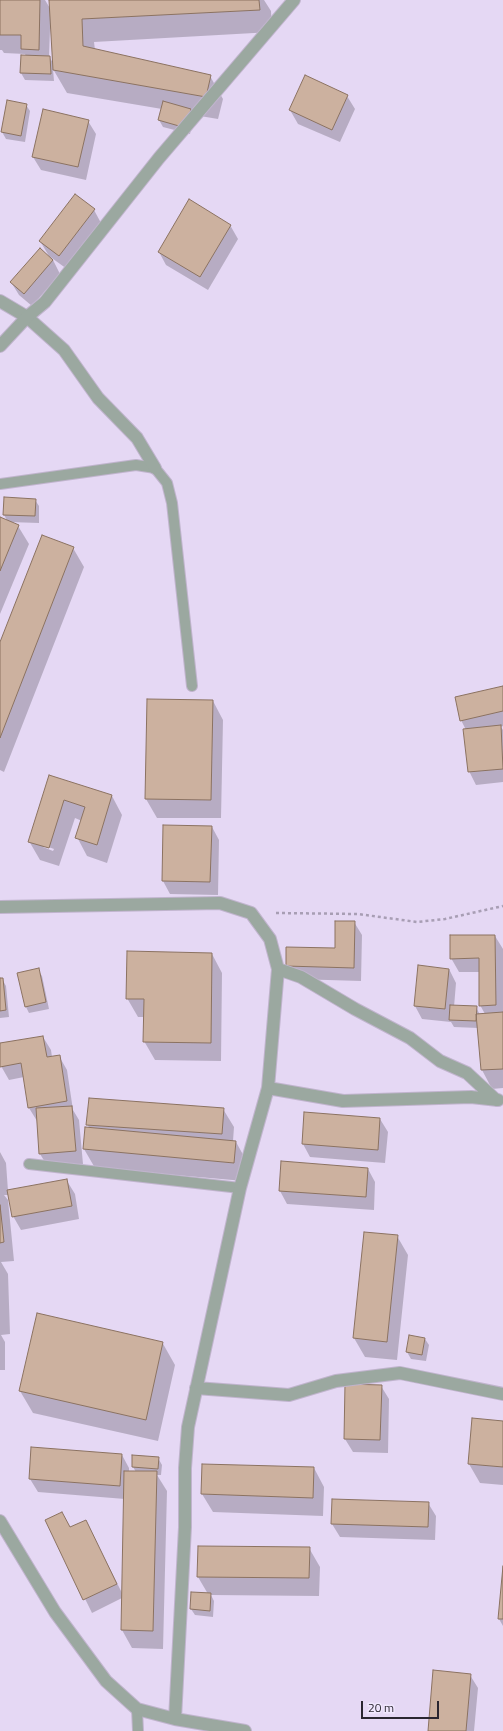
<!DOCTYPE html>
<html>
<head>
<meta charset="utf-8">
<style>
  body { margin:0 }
  #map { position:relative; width:503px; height:1731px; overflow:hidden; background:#e5d8f4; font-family:"Titillium Web",sans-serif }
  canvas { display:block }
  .scale { position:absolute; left:361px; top:1701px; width:78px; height:18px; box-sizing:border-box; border:2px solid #2a2630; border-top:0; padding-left:5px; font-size:12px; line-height:14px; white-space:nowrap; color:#2a2630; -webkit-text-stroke:3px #f0e7fd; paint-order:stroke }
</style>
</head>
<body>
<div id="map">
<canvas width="503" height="1731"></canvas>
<div class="scale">20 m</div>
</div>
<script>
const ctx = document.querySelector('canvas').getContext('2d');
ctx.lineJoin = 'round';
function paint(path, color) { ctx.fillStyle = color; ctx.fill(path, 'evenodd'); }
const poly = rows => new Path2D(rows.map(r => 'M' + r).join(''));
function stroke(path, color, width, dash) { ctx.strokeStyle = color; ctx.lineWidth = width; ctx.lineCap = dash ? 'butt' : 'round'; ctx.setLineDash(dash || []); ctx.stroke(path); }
paint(poly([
  [0,0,45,0,51,10,50,0,264,0,271,11,272,32,94,42,95,50,210,76,223,99,218,119,194,115,190,134,163,127,159,120,162,109,67,93,53,69,54,81,25,80,21,73,22,56,26,56,25,54,4,53,2,50,0,50],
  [50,29,52,29,54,64,49,57],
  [347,96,355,109,340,142,298,124,290,110],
  [26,105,30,111,25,142,6,139,2,132],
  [88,121,96,134,86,180,41,170,33,157],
  [94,210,101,223,67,269,49,256,40,241],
  [230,225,238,239,208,290,166,265,159,252],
  [40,249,53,260,60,274,32,306,19,295,11,282],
  [35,500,39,506,39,523,9,522,18,526,29,544,0,614,0,518,8,522,4,515],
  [73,548,84,567,4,772,0,770,0,645],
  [503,687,503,726,501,727,503,730,503,782,476,785,469,771,466,730,461,720],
  [213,701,223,720,221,818,157,818,146,799],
  [50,776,112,796,122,815,107,863,87,856,77,837,82,821,75,818,59,866,40,860,29,841],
  [43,845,54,849,53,851,43,847],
  [212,827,219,840,218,895,170,894,163,881],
  [354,922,362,935,361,981,294,979,287,966,336,949],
  [495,936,503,949,503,1088,492,1089,482,1070,478,1028,454,1027,451,1022,422,1019,415,1006,449,969,456,983,454,1007,476,1007,480,1015,485,1014,480,1005,480,972,459,972,451,958],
  [212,954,222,973,221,1061,155,1060,144,1041,145,1017,138,1017,127,998],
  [38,970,42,976,49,1009,29,1013,26,1007],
  [0,979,2,979,6,986,9,1017,0,1018],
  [43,1037,51,1050,52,1057,59,1056,67,1070,73,1110,79,1120,83,1164,48,1167,40,1154,37,1121,29,1108,24,1077,9,1080,1,1066,0,1044],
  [223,1109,234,1127,233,1141,236,1142,246,1160,244,1181,95,1168,84,1149,86,1128,90,1129,87,1124],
  [380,1119,388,1132,385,1163,310,1157,303,1144],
  [0,1152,6,1163,8,1191,67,1181,75,1194,79,1219,21,1230,13,1216,9,1195,4,1195,8,1200,14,1261,1,1262,8,1274,10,1334,1,1335,5,1342,5,1370,0,1370],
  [368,1169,375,1182,374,1210,287,1204,280,1191],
  [397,1236,408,1255,397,1360,365,1357,354,1338],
  [425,1339,429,1345,426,1361,411,1359,407,1352],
  [162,1342,175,1365,158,1441,33,1413,20,1391],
  [346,1385,381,1386,389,1399,388,1453,353,1452,345,1439],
  [503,1422,503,1485,480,1483,469,1464],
  [32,1448,122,1455,129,1468,129,1472,136,1472,133,1467,158,1458,162,1465,161,1475,157,1475,167,1491,163,1649,132,1648,122,1630,122,1598,92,1613,47,1521,70,1528,86,1521,123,1595,125,1499,38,1492,30,1479],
  [314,1468,324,1487,323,1516,213,1512,202,1494],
  [428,1503,436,1516,435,1540,340,1537,332,1524],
  [309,1548,320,1567,319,1596,211,1595,214,1601,213,1617,195,1615,191,1609,208,1594,198,1577],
  [503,1576,503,1626,499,1619],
  [470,1675,478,1688,474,1731,429,1731]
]), '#0003');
const building = poly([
  [0,0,40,0,39,50,21,49,21,35,0,35,0,0],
  [49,0,259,0,260,10,82,19,83,46,211,75,206,97,53,70,49,0],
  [21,55,50,56,51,74,20,73,21,55],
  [305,75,348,95,332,130,289,110,305,75],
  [7,100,27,104,21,136,1,132,7,100],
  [163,101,191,109,186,128,158,120,163,101],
  [43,109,89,120,78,167,32,157,43,109],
  [75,194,95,209,59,256,39,241,75,194],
  [189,199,231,225,200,277,158,252,189,199],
  [40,248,53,260,24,294,10,282,40,248],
  [4,497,36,499,35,516,3,515,4,497],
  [0,517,19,525,0,571,0,517],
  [42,535,74,547,0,738,0,642,42,535],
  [503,686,503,711,460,721,455,697,503,686],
  [147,699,213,700,211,800,145,799,147,699],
  [501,725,503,769,468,772,463,729,501,725],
  [49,775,112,795,97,845,75,838,85,807,64,800,49,848,28,842,49,775],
  [163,825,212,826,210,882,162,881,163,825],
  [335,921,355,921,354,968,286,966,286,947,335,948,335,921],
  [450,935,495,935,496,1005,479,1006,479,958,450,959,450,935],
  [127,951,212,953,211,1043,143,1042,144,999,126,999,127,951],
  [418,965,449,969,445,1009,414,1006,418,965],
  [39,968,46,1002,25,1007,17,973,39,968],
  [0,978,3,978,6,1010,0,1011,0,978],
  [450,1005,477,1006,476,1021,449,1020,450,1005],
  [503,1012,503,1069,481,1070,476,1014,503,1012],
  [43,1036,47,1057,60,1055,67,1101,28,1108,21,1063,0,1067,0,1043,43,1036],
  [89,1098,224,1108,222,1134,86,1125,89,1098],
  [72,1106,76,1151,39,1154,36,1108,72,1106],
  [304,1112,380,1118,378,1150,302,1144,304,1112],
  [85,1127,236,1141,234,1163,83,1149,85,1127],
  [281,1161,368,1168,366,1197,279,1191,281,1161],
  [67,1179,72,1206,12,1217,7,1190,67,1179],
  [0,1205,4,1242,0,1243,0,1205],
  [364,1232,398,1235,387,1342,353,1338,364,1232],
  [37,1313,163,1342,146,1420,19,1391,37,1313],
  [409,1335,425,1338,422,1355,406,1352,409,1335],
  [345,1384,382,1385,380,1440,344,1439,345,1384],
  [472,1418,503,1421,503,1467,468,1464,472,1418],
  [31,1447,122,1454,120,1486,29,1479,31,1447],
  [132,1455,159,1457,158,1469,132,1467,132,1455],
  [202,1464,314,1467,313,1498,201,1494,202,1464],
  [124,1471,157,1471,153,1631,121,1630,124,1471],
  [332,1499,429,1502,428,1527,331,1524,332,1499],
  [62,1512,70,1527,86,1520,117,1584,83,1600,45,1520,62,1512],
  [198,1546,310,1547,309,1578,197,1577,198,1546],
  [503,1566,503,1619,498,1619,503,1566],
  [191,1592,211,1593,210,1611,190,1609,191,1592],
  [433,1670,471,1674,466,1731,428,1731,433,1670]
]);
paint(building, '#ccb19f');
stroke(building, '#8b7261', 1);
const service = poly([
  [0,484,136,465,155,468,167,483,172,503,192,686],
  [29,1164,240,1188],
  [137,1709,138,1731]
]);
const minor = poly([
  [0,301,27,317,64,350,98,398,137,438,155,468],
  [0,907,220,903,251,913,270,939,278,969,268,1088,240,1188,188,1427,185,1468,185,1527,175,1719],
  [278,969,301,977,355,1009,410,1038,440,1061,467,1073,496,1100],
  [268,1088,343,1101,471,1097,498,1100],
  [196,1388,289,1395,336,1381,400,1373,503,1394],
  [0,1521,55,1612,106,1681,137,1709,175,1719,245,1731]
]);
const tertiary = poly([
  [0,346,27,317,45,302,159,158,294,0]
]);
stroke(service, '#c0b4cd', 12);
stroke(minor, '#c0b4cd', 14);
stroke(tertiary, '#c0b4cd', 14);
stroke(poly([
  [276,913,358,914,417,922,445,919,503,906]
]), '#a89eb4', 2.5, [3, 3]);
stroke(service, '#9ba8a0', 10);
stroke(minor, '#9ba8a0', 12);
stroke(tertiary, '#9ba8a0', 12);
</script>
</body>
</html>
